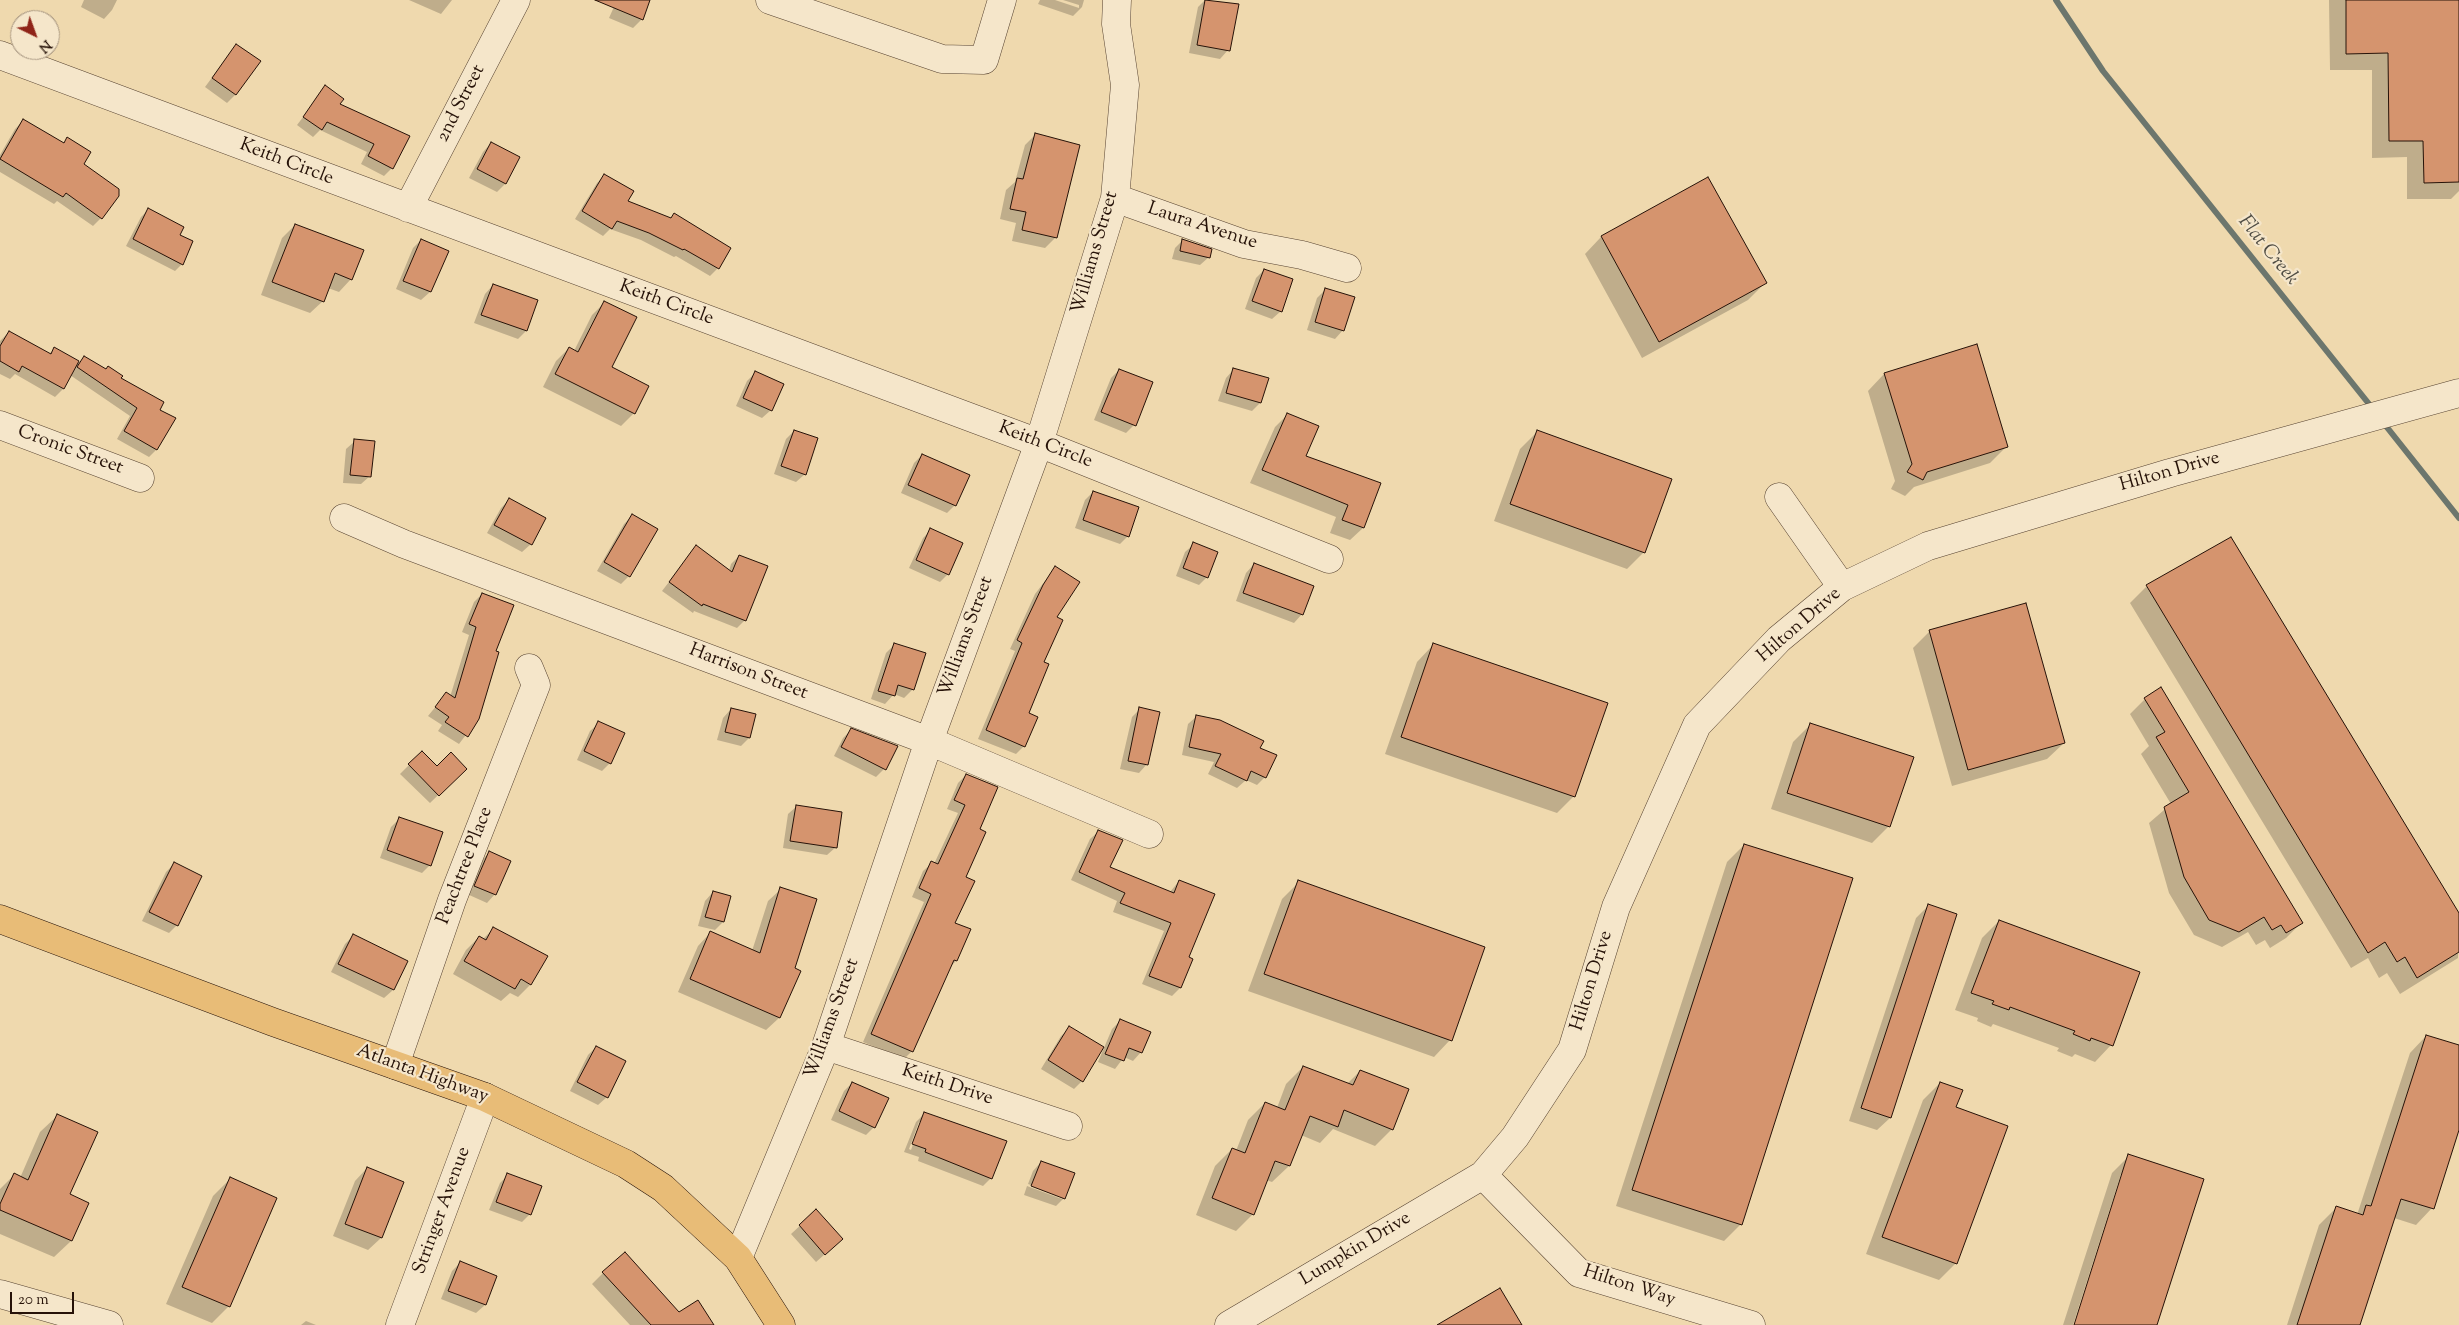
<!DOCTYPE html>
<html>
<head>
<meta charset="utf-8">
<style>
  body { margin:0 }
  #map { position:relative; width:2459px; height:1325px; overflow:hidden; background:#efd9ae; font-family:"Sorts Mill Goudy",serif }
  canvas { display:block }
  .north { position:absolute; left:10px; top:10px; width:50px; height:50px; box-sizing:border-box; background:#f5e6ca; border:1px solid #a2917c; border-radius:50%; rotate:138deg; font-size:14px; font-weight:700; line-height:20px; text-align:center; color:#261208 }
  .north::after { content:''; display:block; margin:auto; width:18px; height:22px; background:#8f2418; clip-path:polygon(50% 0,100% 100%,50% 72%,0 100%) }
  .scale { position:absolute; left:10px; top:1292px; width:64px; height:22px; box-sizing:border-box; border:2px solid #261208; border-top:0; padding-left:6px; font-size:15px; line-height:18px; white-space:nowrap; color:#261208; -webkit-text-stroke:4px #f5e6ca; paint-order:stroke }
</style>
</head>
<body>
<div id="map">
<canvas width="2459" height="1325"></canvas>
<div class="north">N</div>
<div class="scale">20 m</div>
</div>
<script>
const ctx = document.querySelector('canvas').getContext('2d');
ctx.lineJoin = 'round';
function paint(path, color) { ctx.fillStyle = color; ctx.fill(path, 'evenodd'); }
const poly = rows => new Path2D(rows.map(r => 'M' + r).join(''));
function stroke(path, color, width, dash) { ctx.strokeStyle = color; ctx.lineWidth = width; ctx.lineCap = dash ? 'butt' : 'round'; ctx.setLineDash(dash || []); ctx.stroke(path); }
function write(font, color, halo, rows, align = 'center') {
  ctx.font = font + ' "Sorts Mill Goudy",serif'; ctx.lineWidth = 4.5; ctx.setLineDash([]); ctx.textBaseline = 'middle'; ctx.strokeStyle = halo; ctx.fillStyle = color; for (const [text, x, y, turn = 0] of rows) {
    ctx.save(); ctx.translate(x, y); ctx.rotate((+turn || 0) * Math.PI / 180); ctx.textAlign = isNaN(turn) ? turn : align; if (halo) ctx.strokeText(text, 0, 0); ctx.fillText(text, 0, 0); ctx.restore();
  }
}
paint(poly([
  [84,0,117,0,112,10,104,19,81,7],
  [409,0,452,0,441,14],
  [617,0,649,0,642,19,633,28,609,18],
  [1040,0,1055,0,1079,8,1079,5,1063,0,1084,0,1082,7,1073,16,1038,4],
  [1205,0,1237,5,1228,50,1220,59,1189,53,1198,7],
  [2329,0,2459,0,2459,191,2451,199,2407,199,2407,157,2372,158,2372,70,2330,70],
  [236,45,235,95,227,103,205,87],
  [326,87,339,104,408,136,392,168,384,176,361,164,367,152,320,130,313,137,297,125],
  [23,121,62,144,67,139,82,164,101,218,93,226,57,201,54,204,0,172,0,155,15,129],
  [1035,135,1056,237,1045,248,1012,241,1016,223,1000,219,1006,190,1015,182,1025,145],
  [491,143,505,184,497,192,469,178,483,152],
  [604,176,626,202,669,219,674,215,718,268,710,276,676,256,674,257,641,240,610,229,603,236,575,219,597,183],
  [1708,178,1765,283,1748,300,1642,358,1585,254,1601,237],
  [148,210,178,236,182,264,175,271,126,246,141,217],
  [295,225,351,279,339,292,328,288,323,301,310,313,261,295,282,238],
  [421,240,447,251,430,292,421,300,396,289,413,248],
  [1183,240,1209,257,1200,265,1172,259,1175,248],
  [1264,270,1281,311,1272,319,1245,309,1256,278],
  [493,285,537,301,526,331,518,339,474,323,485,294],
  [1325,290,1343,330,1335,339,1307,330,1317,298],
  [605,302,610,367,634,413,621,426,543,387,556,361,569,348,574,351,592,315],
  [9,332,49,354,54,349,79,363,84,358,120,378,158,410,174,419,156,450,149,457,117,439,130,416,70,375,63,389,55,397,15,374,10,379,0,374,0,341],
  [1234,369,1260,403,1252,411,1218,401,1226,378],
  [1119,370,1134,425,1126,433,1094,420,1111,378],
  [755,373,771,410,762,418,736,406,747,381],
  [1884,374,2007,446,1990,463,1914,487,1905,496,1891,489,1895,481,1868,391],
  [1288,414,1304,457,1379,484,1363,528,1350,540,1330,533,1336,517,1250,483,1275,427],
  [794,431,805,474,796,482,774,474,786,439],
  [1537,432,1644,552,1627,569,1494,521,1520,449],
  [355,441,370,476,361,484,343,483,346,449],
  [922,455,955,505,947,513,901,493,914,463],
  [1093,492,1128,536,1120,544,1075,528,1085,500],
  [509,500,531,544,522,552,487,533,501,508],
  [632,516,629,576,621,584,597,571,624,524],
  [931,530,948,574,940,582,909,568,923,538],
  [1194,544,1207,577,1199,585,1176,576,1185,552],
  [696,547,729,571,731,564,739,556,745,620,737,628,694,611,693,613,662,591],
  [1254,564,1302,614,1294,623,1236,601,1246,573],
  [1055,568,1055,618,1028,714,1024,746,1016,754,978,739,1015,651,1010,649,1035,594],
  [2147,586,2459,916,2458,958,2400,994,2387,973,2379,978,2368,958,2351,968,2130,603],
  [482,594,495,652,478,719,459,744,438,731,442,725,428,716,446,694,450,697,469,635,462,632,474,602],
  [1930,631,2064,743,2047,759,1952,786,1913,648],
  [894,645,913,689,904,698,894,694,885,704,871,699,886,653],
  [1433,645,1574,796,1557,813,1385,754,1417,662],
  [2145,699,2301,923,2286,938,2270,948,2265,940,2256,945,2248,932,2222,947,2194,935,2169,893,2149,823,2171,804,2141,754,2149,746,2130,714],
  [731,709,749,738,741,746,717,740,723,718],
  [1140,709,1147,764,1139,773,1120,769,1132,717],
  [1197,716,1259,748,1265,777,1257,785,1246,780,1237,788,1208,774,1214,762,1182,755,1188,724],
  [599,723,610,763,602,771,577,760,590,731],
  [1810,725,1889,826,1872,843,1771,809,1793,742],
  [851,730,884,769,876,777,834,756,843,738],
  [422,752,437,768,465,769,430,803,400,774],
  [966,775,979,830,964,877,954,923,956,961,949,968,912,1051,904,1059,863,1042,924,902,912,897,923,871,932,863,934,864,958,813,947,809,958,783],
  [797,806,836,847,827,855,783,848,788,814],
  [400,818,430,865,422,873,380,858,391,827],
  [1099,831,1108,868,1170,892,1179,881,1188,958,1180,988,1172,996,1142,984,1164,931,1113,912,1117,901,1071,880,1090,839],
  [1744,845,1741,1224,1724,1241,1616,1206,1727,862],
  [489,853,495,894,487,903,467,894,481,861],
  [174,864,177,925,169,933,142,921,166,872],
  [1299,882,1450,1040,1434,1057,1248,991,1282,899],
  [781,889,793,969,799,972,779,1018,766,1030,678,992,698,946,710,933,752,951,768,901],
  [713,892,730,897,723,922,715,930,698,926,705,901],
  [1928,906,1890,1118,1877,1130,1849,1121,1916,918],
  [1999,921,2111,1045,2095,1062,2075,1054,2072,1057,2057,1051,2059,1048,1993,1024,1991,1027,1977,1021,1978,1018,1955,1010,1982,938],
  [494,928,530,985,518,997,510,993,501,1001,453,974,466,950,479,937,483,939],
  [353,936,407,961,393,990,384,998,331,972,345,944],
  [1120,1021,1141,1052,1133,1061,1124,1057,1115,1069,1098,1062,1112,1029],
  [1070,1028,1082,1081,1074,1089,1041,1069,1061,1036],
  [2426,1036,2459,1047,2459,1126,2432,1208,2416,1225,2394,1218,2359,1325,2287,1325,2319,1225,2336,1208,2357,1215,2410,1053],
  [596,1047,607,1097,598,1105,570,1091,588,1055],
  [1303,1067,1347,1084,1360,1071,1392,1129,1375,1146,1333,1129,1320,1143,1301,1135,1289,1166,1272,1182,1266,1180,1253,1214,1236,1231,1196,1215,1215,1166,1232,1149,1236,1151,1248,1120,1265,1103,1277,1108,1286,1084],
  [852,1083,874,1127,866,1135,831,1120,844,1091],
  [1940,1083,1955,1107,1956,1263,1939,1280,1866,1254,1923,1100],
  [924,1114,991,1178,983,1186,918,1161,919,1157,904,1152,916,1122],
  [919,1122,921,1122,911,1150,909,1149],
  [57,1116,71,1241,54,1257,0,1234,0,1189,14,1175,20,1178,40,1132],
  [2129,1156,2156,1325,2075,1325,2123,1174,2121,1174,2073,1325,2063,1325,2112,1173],
  [1041,1162,1064,1198,1056,1206,1024,1195,1027,1186,1062,1199,1062,1196,1028,1184,1033,1171],
  [367,1168,403,1182,381,1238,368,1250,333,1236,355,1181],
  [508,1175,530,1214,522,1222,489,1210,500,1183],
  [230,1179,229,1306,212,1323,166,1304,213,1196],
  [816,1211,833,1247,816,1262,791,1234],
  [460,1263,496,1277,485,1305,476,1313,441,1299,452,1271],
  [603,1273,679,1313,712,1325,630,1325,592,1284],
  [306,1321,316,1325,301,1325]
]), '#0003');
stroke(poly([
  [2056,0,2103,71,2373,409],
  [2382,421,2459,518]
]), '#6c766d', 6);
const building = poly([
  [595,0,650,0,643,20,595,0],
  [1205,0,1239,4,1230,51,1197,45,1205,0],
  [2346,0,2459,0,2459,182,2424,183,2423,141,2389,141,2388,53,2346,54,2346,0],
  [236,44,261,61,236,95,212,78,236,44],
  [325,85,344,99,340,104,410,136,393,169,368,156,374,144,327,122,322,130,303,117,325,85],
  [23,119,64,143,67,137,91,152,84,164,119,189,119,196,102,219,66,193,63,197,0,159,23,119],
  [1035,133,1080,145,1057,238,1022,230,1026,212,1010,209,1017,178,1023,179,1035,133],
  [491,142,520,157,506,184,477,169,491,142],
  [604,174,634,191,628,201,671,218,674,213,731,248,719,269,684,249,683,250,649,233,617,221,612,229,582,211,604,174],
  [1708,177,1767,283,1659,342,1601,236,1708,177],
  [148,208,184,227,180,235,193,241,183,265,133,239,148,208],
  [295,224,364,250,352,280,335,273,324,302,272,282,295,224],
  [421,239,449,251,431,292,403,281,421,239],
  [1182,239,1212,249,1210,258,1180,251,1182,239],
  [1264,269,1293,279,1282,312,1252,301,1264,269],
  [493,284,538,300,527,331,481,315,493,284],
  [1325,288,1355,297,1344,331,1315,322,1325,288],
  [604,301,637,317,612,367,649,386,635,414,555,374,569,347,578,352,604,301],
  [9,331,51,354,54,347,79,361,64,389,22,366,19,372,0,361,0,346,9,331],
  [1977,344,2008,447,1927,472,1923,480,1907,472,1912,464,1884,373,1977,344],
  [84,356,106,369,108,366,123,376,121,378,164,402,160,410,176,418,157,450,124,431,137,408,77,367,84,356],
  [1233,368,1269,378,1261,403,1226,393,1233,368],
  [1119,369,1153,382,1136,426,1101,412,1119,369],
  [755,371,784,384,772,411,743,398,755,371],
  [1287,413,1319,426,1306,456,1381,483,1364,528,1342,520,1348,505,1262,470,1287,413],
  [794,430,818,438,806,475,781,466,794,430],
  [1537,430,1672,479,1645,553,1510,504,1537,430],
  [354,439,375,441,371,477,350,475,354,439],
  [922,454,970,475,956,506,908,485,922,454],
  [1093,491,1139,507,1129,537,1083,520,1093,491],
  [509,498,546,518,532,545,494,525,509,498],
  [632,514,658,529,630,577,604,562,632,514],
  [930,528,963,543,949,575,916,560,930,528],
  [2231,537,2459,913,2459,952,2417,978,2405,957,2397,962,2385,942,2368,953,2146,585,2231,537],
  [1193,542,1218,552,1208,578,1183,568,1193,542],
  [696,545,732,572,739,555,768,566,746,621,703,604,702,606,669,582,696,545],
  [1254,563,1314,586,1303,615,1243,593,1254,563],
  [1055,566,1080,582,1057,617,1063,620,1044,662,1049,664,1029,713,1038,717,1025,747,986,730,1022,643,1017,640,1043,585,1055,566],
  [482,593,514,605,496,651,499,652,479,719,468,737,445,722,449,717,435,707,446,692,455,698,476,627,469,624,482,593],
  [2026,603,2065,743,1968,770,1929,630,2026,603],
  [894,643,926,653,914,690,898,685,895,696,878,691,894,643],
  [1433,643,1608,703,1575,797,1401,737,1433,643],
  [2161,687,2303,923,2286,933,2281,925,2272,930,2264,917,2239,932,2209,920,2184,877,2164,807,2189,792,2156,737,2165,732,2144,698,2161,687],
  [1139,707,1160,712,1148,765,1128,761,1139,707],
  [731,708,756,714,750,738,725,732,731,708],
  [1196,715,1220,720,1264,741,1260,748,1277,755,1266,778,1251,771,1247,781,1215,766,1221,754,1189,747,1196,715],
  [598,721,625,733,611,764,584,751,598,721],
  [1810,723,1914,757,1890,827,1787,793,1810,723],
  [851,728,898,746,886,770,841,747,851,728],
  [422,751,437,766,451,752,467,769,439,796,408,764,422,751],
  [966,774,998,787,980,829,986,832,966,877,975,881,955,923,971,929,957,961,954,960,913,1052,871,1034,931,894,919,888,931,861,938,864,965,805,954,800,966,774],
  [796,805,842,812,837,848,790,841,796,805],
  [399,817,443,832,431,866,387,850,399,817],
  [1098,830,1123,840,1110,867,1174,893,1179,880,1215,894,1189,957,1193,959,1181,988,1149,976,1171,923,1120,903,1125,893,1079,872,1098,830],
  [1744,844,1853,878,1742,1225,1632,1190,1744,844],
  [489,851,511,861,496,895,474,886,489,851],
  [174,862,202,876,178,926,149,912,174,862],
  [1298,880,1485,947,1452,1041,1264,974,1298,880],
  [780,887,817,899,795,968,801,971,780,1018,690,979,710,931,760,953,780,887],
  [713,891,731,896,724,922,705,917,713,891],
  [1928,904,1957,914,1891,1118,1861,1108,1928,904],
  [1999,920,2140,972,2113,1046,2091,1038,2090,1041,2073,1034,2075,1031,2010,1007,2009,1010,1992,1004,1994,1001,1971,993,1999,920],
  [493,927,548,956,531,985,521,979,515,989,464,961,479,936,486,940,493,927],
  [353,934,408,961,394,990,338,964,353,934],
  [1120,1019,1151,1032,1142,1053,1129,1048,1124,1061,1105,1054,1120,1019],
  [1069,1026,1104,1047,1083,1082,1048,1060,1069,1026],
  [2426,1035,2459,1045,2459,1130,2434,1209,2401,1199,2360,1325,2297,1325,2336,1206,2363,1215,2366,1205,2371,1206,2426,1035],
  [596,1046,626,1061,608,1098,577,1082,596,1046],
  [1303,1066,1353,1085,1360,1070,1409,1089,1393,1130,1344,1110,1338,1127,1310,1116,1290,1166,1275,1161,1254,1215,1212,1198,1232,1148,1245,1153,1265,1102,1285,1110,1303,1066],
  [852,1082,889,1098,875,1128,839,1111,852,1082],
  [1940,1082,1963,1090,1956,1107,2008,1126,1957,1264,1882,1237,1940,1082],
  [924,1112,1007,1141,992,1179,925,1152,926,1149,912,1144,924,1112],
  [57,1114,98,1132,70,1194,89,1203,72,1241,0,1210,0,1204,14,1173,28,1180,57,1114],
  [2128,1154,2204,1179,2157,1325,2074,1325,2128,1154],
  [1041,1161,1075,1173,1065,1199,1031,1186,1041,1161],
  [367,1167,404,1182,382,1238,345,1224,367,1167],
  [507,1173,542,1186,531,1215,496,1202,507,1173],
  [230,1177,277,1198,230,1307,182,1287,230,1177],
  [816,1209,843,1239,825,1255,799,1225,816,1209],
  [625,1252,679,1312,698,1300,714,1325,651,1325,602,1272,625,1252],
  [460,1261,497,1276,486,1305,448,1291,460,1261],
  [1500,1288,1522,1325,1437,1325,1500,1288]
]);
paint(building, '#d5946e');
stroke(building, '#261208', 1);
const minor = poly([
  [770,0,942,59,984,60,1002,0],
  [0,55,1039,443,1329,559],
  [1115,198,1244,244,1302,255,1347,268],
  [408,208,516,0],
  [0,425,140,478],
  [1779,497,1842,587],
  [344,518,404,544,929,741,1149,834],
  [826,1046,1068,1126],
  [395,1065,452,900,536,685,529,668],
  [1483,1175,1579,1273,1751,1325],
  [738,1258,826,1046,929,741,1039,443,1115,198,1125,85,1116,24,1117,0],
  [0,1294,109,1325],
  [400,1325,485,1097],
  [1229,1325,1483,1175,1515,1137,1572,1050,1616,907,1697,725,1779,639,1842,587,1928,546,2170,473,2459,393]
]);
const major = poly([
  [0,919,273,1022,485,1097,626,1164,663,1188,738,1258,781,1325]
]);
stroke(minor, '#584432', 29);
stroke(major, '#261208', 29);
stroke(minor, '#f5e6ca', 28);
stroke(major, '#e8bc77', 28);
write('19px', '#261208', '#f5e6ca', [
  ["2nd Street",462,104,-63],
  ["Keith Circle",286,163,21],
  ["Laura Avenue",1202,227,18],
  ["Williams Street",1096,253,-74],
  ["Keith Circle",666,304,20],
  ["Keith Circle",1045,446,21],
  ["Cronic Street",70,451,20],
  ["Hilton Drive",2170,473,-16],
  ["Hilton Drive",1800,626,-41],
  ["Williams Street",967,637,-70],
  ["Harrison Street",748,673,21],
  ["Peachtree Place",466,866,-69],
  ["Hilton Drive",1593,981,-73],
  ["Williams Street",833,1019,-70],
  ["Atlanta Highway",422,1075,20],
  ["Keith Drive",947,1086,18],
  ["Stringer Avenue",443,1211,-70],
  ["Lumpkin Drive",1356,1250,-31],
  ["Hilton Way",1629,1287,18]
]);
write('italic 20px', '#4f4c43', '#f5e6ca', [
  ["Flat Creek",2267,251,51]
]);
</script>
</body>
</html>
